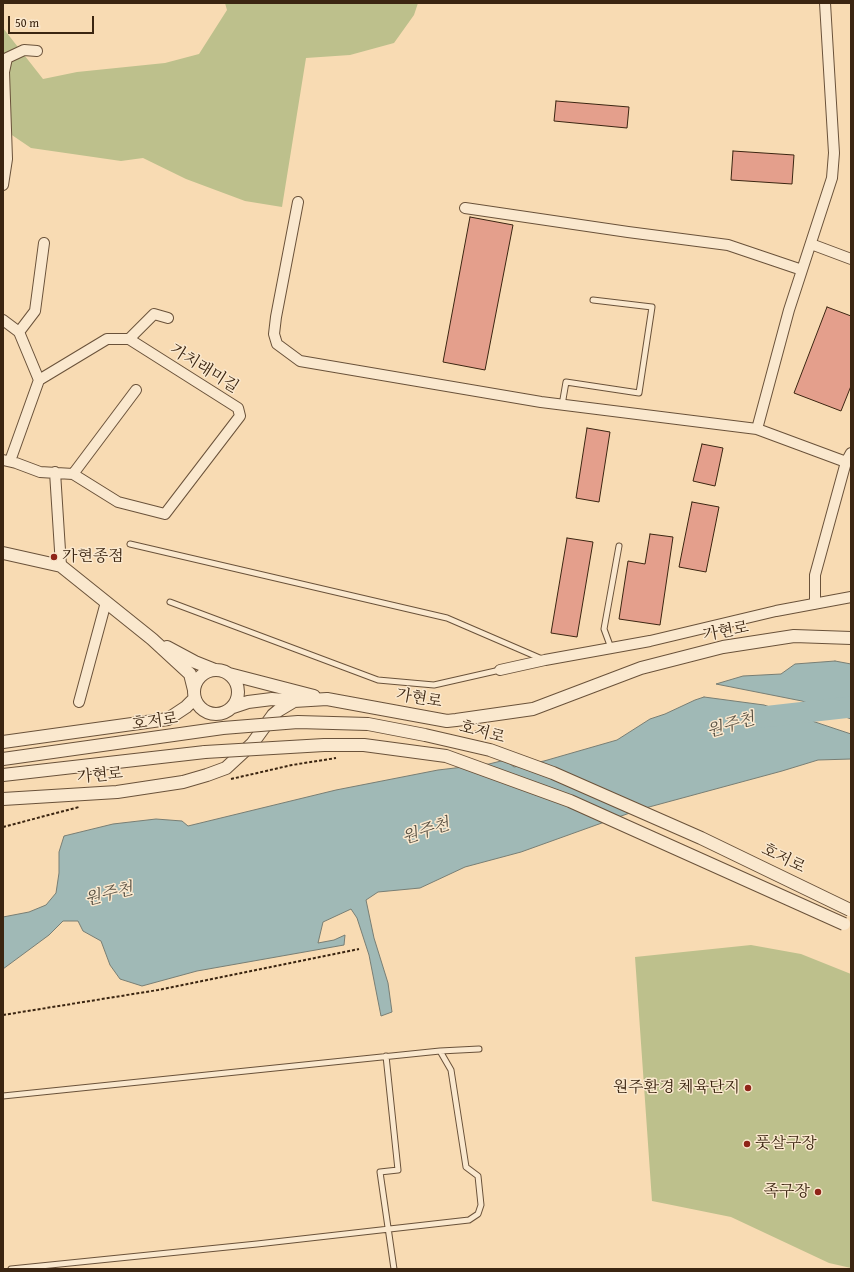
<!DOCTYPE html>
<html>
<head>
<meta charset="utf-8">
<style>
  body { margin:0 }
  #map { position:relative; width:854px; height:1272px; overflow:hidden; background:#f8dbb3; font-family:"Gentium Book Plus",serif }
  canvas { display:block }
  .frame { position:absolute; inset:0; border:4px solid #3b2511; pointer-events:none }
  .scale { position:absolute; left:8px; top:16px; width:86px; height:18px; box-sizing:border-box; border:2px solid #3b2511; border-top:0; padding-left:5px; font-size:12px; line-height:14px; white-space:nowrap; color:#3b2511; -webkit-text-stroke:3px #fae8ce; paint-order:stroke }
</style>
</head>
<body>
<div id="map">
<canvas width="854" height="1272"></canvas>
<div class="frame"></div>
<div class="scale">50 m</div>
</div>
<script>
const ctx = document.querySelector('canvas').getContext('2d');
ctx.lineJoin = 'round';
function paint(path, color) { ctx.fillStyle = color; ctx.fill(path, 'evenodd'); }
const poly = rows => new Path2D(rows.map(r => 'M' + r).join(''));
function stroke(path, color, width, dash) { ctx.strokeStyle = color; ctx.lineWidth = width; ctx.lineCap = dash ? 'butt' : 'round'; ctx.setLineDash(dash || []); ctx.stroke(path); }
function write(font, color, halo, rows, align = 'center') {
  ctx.font = font + ' "Gentium Book Plus","Noto Serif KR",serif'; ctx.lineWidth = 3; ctx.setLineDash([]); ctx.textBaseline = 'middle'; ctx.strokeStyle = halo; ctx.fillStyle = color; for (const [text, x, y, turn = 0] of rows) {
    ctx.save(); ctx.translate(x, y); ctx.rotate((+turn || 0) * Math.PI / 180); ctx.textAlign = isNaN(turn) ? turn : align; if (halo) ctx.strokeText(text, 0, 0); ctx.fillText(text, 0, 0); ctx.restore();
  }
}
paint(poly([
  [225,3,418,3,414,15,394,43,350,55,306,58,282,207,245,201,186,179,143,158,121,161,31,148,3,129,3,28,43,79,77,72,165,63,199,54,227,10],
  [751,945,801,954,851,974,851,1268,829,1263,731,1217,652,1201,635,957]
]), '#bdc08c');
const water = poly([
  [835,661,851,664,851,719,802,701,716,684,743,676,781,674,795,664,835,661],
  [704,697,764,705,851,734,851,759,818,760,782,771,638,810,521,852,465,867,420,888,378,892,366,900,374,938,388,983,392,1012,381,1016,369,955,357,918,351,909,323,922,318,943,334,940,345,935,344,945,197,971,142,986,120,979,110,965,101,941,83,931,78,921,63,921,49,935,3,969,3,917,29,912,46,905,56,893,59,873,59,852,64,836,113,824,156,819,182,821,188,826,336,790,438,770,489,764,505,760,514,767,544,761,617,740,650,719,665,714,695,700,704,697]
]);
paint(water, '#a0b9b6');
stroke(water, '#787e74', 1);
stroke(poly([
  [762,717,851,707]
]), '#a0b9b6', 21);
const building = poly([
  [556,101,629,107,627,128,554,121,556,101],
  [733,151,794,155,792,184,731,180,733,151],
  [470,217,513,225,485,370,443,362,470,217],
  [827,307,851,316,851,386,841,411,794,393,827,307],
  [587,428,610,432,599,502,576,498,587,428],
  [702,444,723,448,715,486,693,481,702,444],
  [692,502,719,507,706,572,679,567,692,502],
  [650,534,673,537,660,625,619,619,628,561,645,564,650,534],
  [567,538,593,542,577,637,551,633,567,538]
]);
paint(building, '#e49f8c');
stroke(building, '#3b2511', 1);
const service = poly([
  [562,405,566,382,639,393,652,307,593,300],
  [130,544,447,618,542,659],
  [170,602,378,680,434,685,500,670],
  [611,648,604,629,619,546],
  [440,1051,479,1049],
  [386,1056,398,1170,380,1172,394,1269],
  [3,1096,440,1051,451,1070,466,1167,478,1176,481,1205,478,1214,469,1220,257,1244,11,1269]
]);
const minor = poly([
  [3,185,7,159,4,72,7,58,24,50,37,51],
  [298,202,276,317,274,334,277,344,300,361,541,402,757,429,846,462],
  [465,208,628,232,728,245,802,270],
  [811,244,851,259],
  [3,320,19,332,39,380],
  [19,332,35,311,44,243],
  [129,339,154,314,168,318],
  [757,429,789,310,832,178,834,153,825,3],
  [3,460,16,463,40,472,73,474,118,502,165,514,240,416,238,408,129,339,107,339,39,380],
  [10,461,39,380],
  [55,472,61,566],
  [73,474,136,390],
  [815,604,815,575,846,462,851,453],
  [500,670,545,660,650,641,776,611,851,597],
  [79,702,106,602]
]);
const tertiary = poly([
  [3,553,61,566,152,639,190,674,194,690],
  [167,647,195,662,215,670],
  '194 692a22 22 0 1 1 44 0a22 22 0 1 1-44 0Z',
  [229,674,314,696],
  [233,707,248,702,272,699,294,701],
  [3,742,168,719,186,707,195,698],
  [3,775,205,752],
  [3,799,117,792,183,782,207,775,226,768,252,744,273,715,279,710,294,701,327,699,447,721,456,720,533,709,641,668,723,647,794,636,851,638]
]);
stroke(service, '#6a523a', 7);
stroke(minor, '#6a523a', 12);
stroke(tertiary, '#6a523a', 14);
stroke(poly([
  [470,733,487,728],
  [231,779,292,765,336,758],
  [3,827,79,807],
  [3,1015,158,990,359,949]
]), '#3b2511', 2, [3, 2]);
stroke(service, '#fae8ce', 5);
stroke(minor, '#fae8ce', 10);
stroke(tertiary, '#fae8ce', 12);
const tertiaryBridge = poly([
  [205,752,324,745,364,745,446,756,570,801,844,924],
  [3,759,223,728,298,722,368,724,425,735,490,750,553,773,701,838,850,910]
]);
stroke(tertiaryBridge, '#6a523a', 14, []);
stroke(tertiaryBridge, '#fae8ce', 12);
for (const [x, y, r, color] of [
  [54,557,4,"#8f2418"],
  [748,1088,4,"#8f2418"],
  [747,1144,4,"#8f2418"],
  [818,1192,4,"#8f2418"]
]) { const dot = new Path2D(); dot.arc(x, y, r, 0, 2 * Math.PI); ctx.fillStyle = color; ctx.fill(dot); stroke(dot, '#fae8ce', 1.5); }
write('16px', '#3b2511', '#fae8ce', [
  ["가치래미길",204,369,32],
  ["가현로",726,632,-11],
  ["가현로",419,699,10],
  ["호저로",155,722,-8],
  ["호저로",482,733,15],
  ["가현로",100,776,-5],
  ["호저로",783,859,26]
]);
write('16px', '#3b2511', '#fae8ce', [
  ["가현종점",62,557],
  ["원주환경 체육단지",740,1088,"right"],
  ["풋살구장",755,1144],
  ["족구장",810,1192,"right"]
], 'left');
write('italic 17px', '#595143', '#fae8ce', [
  ["원주천",731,726,-16],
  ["원주천",426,832,-18],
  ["원주천",109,895,-14]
]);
</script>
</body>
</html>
